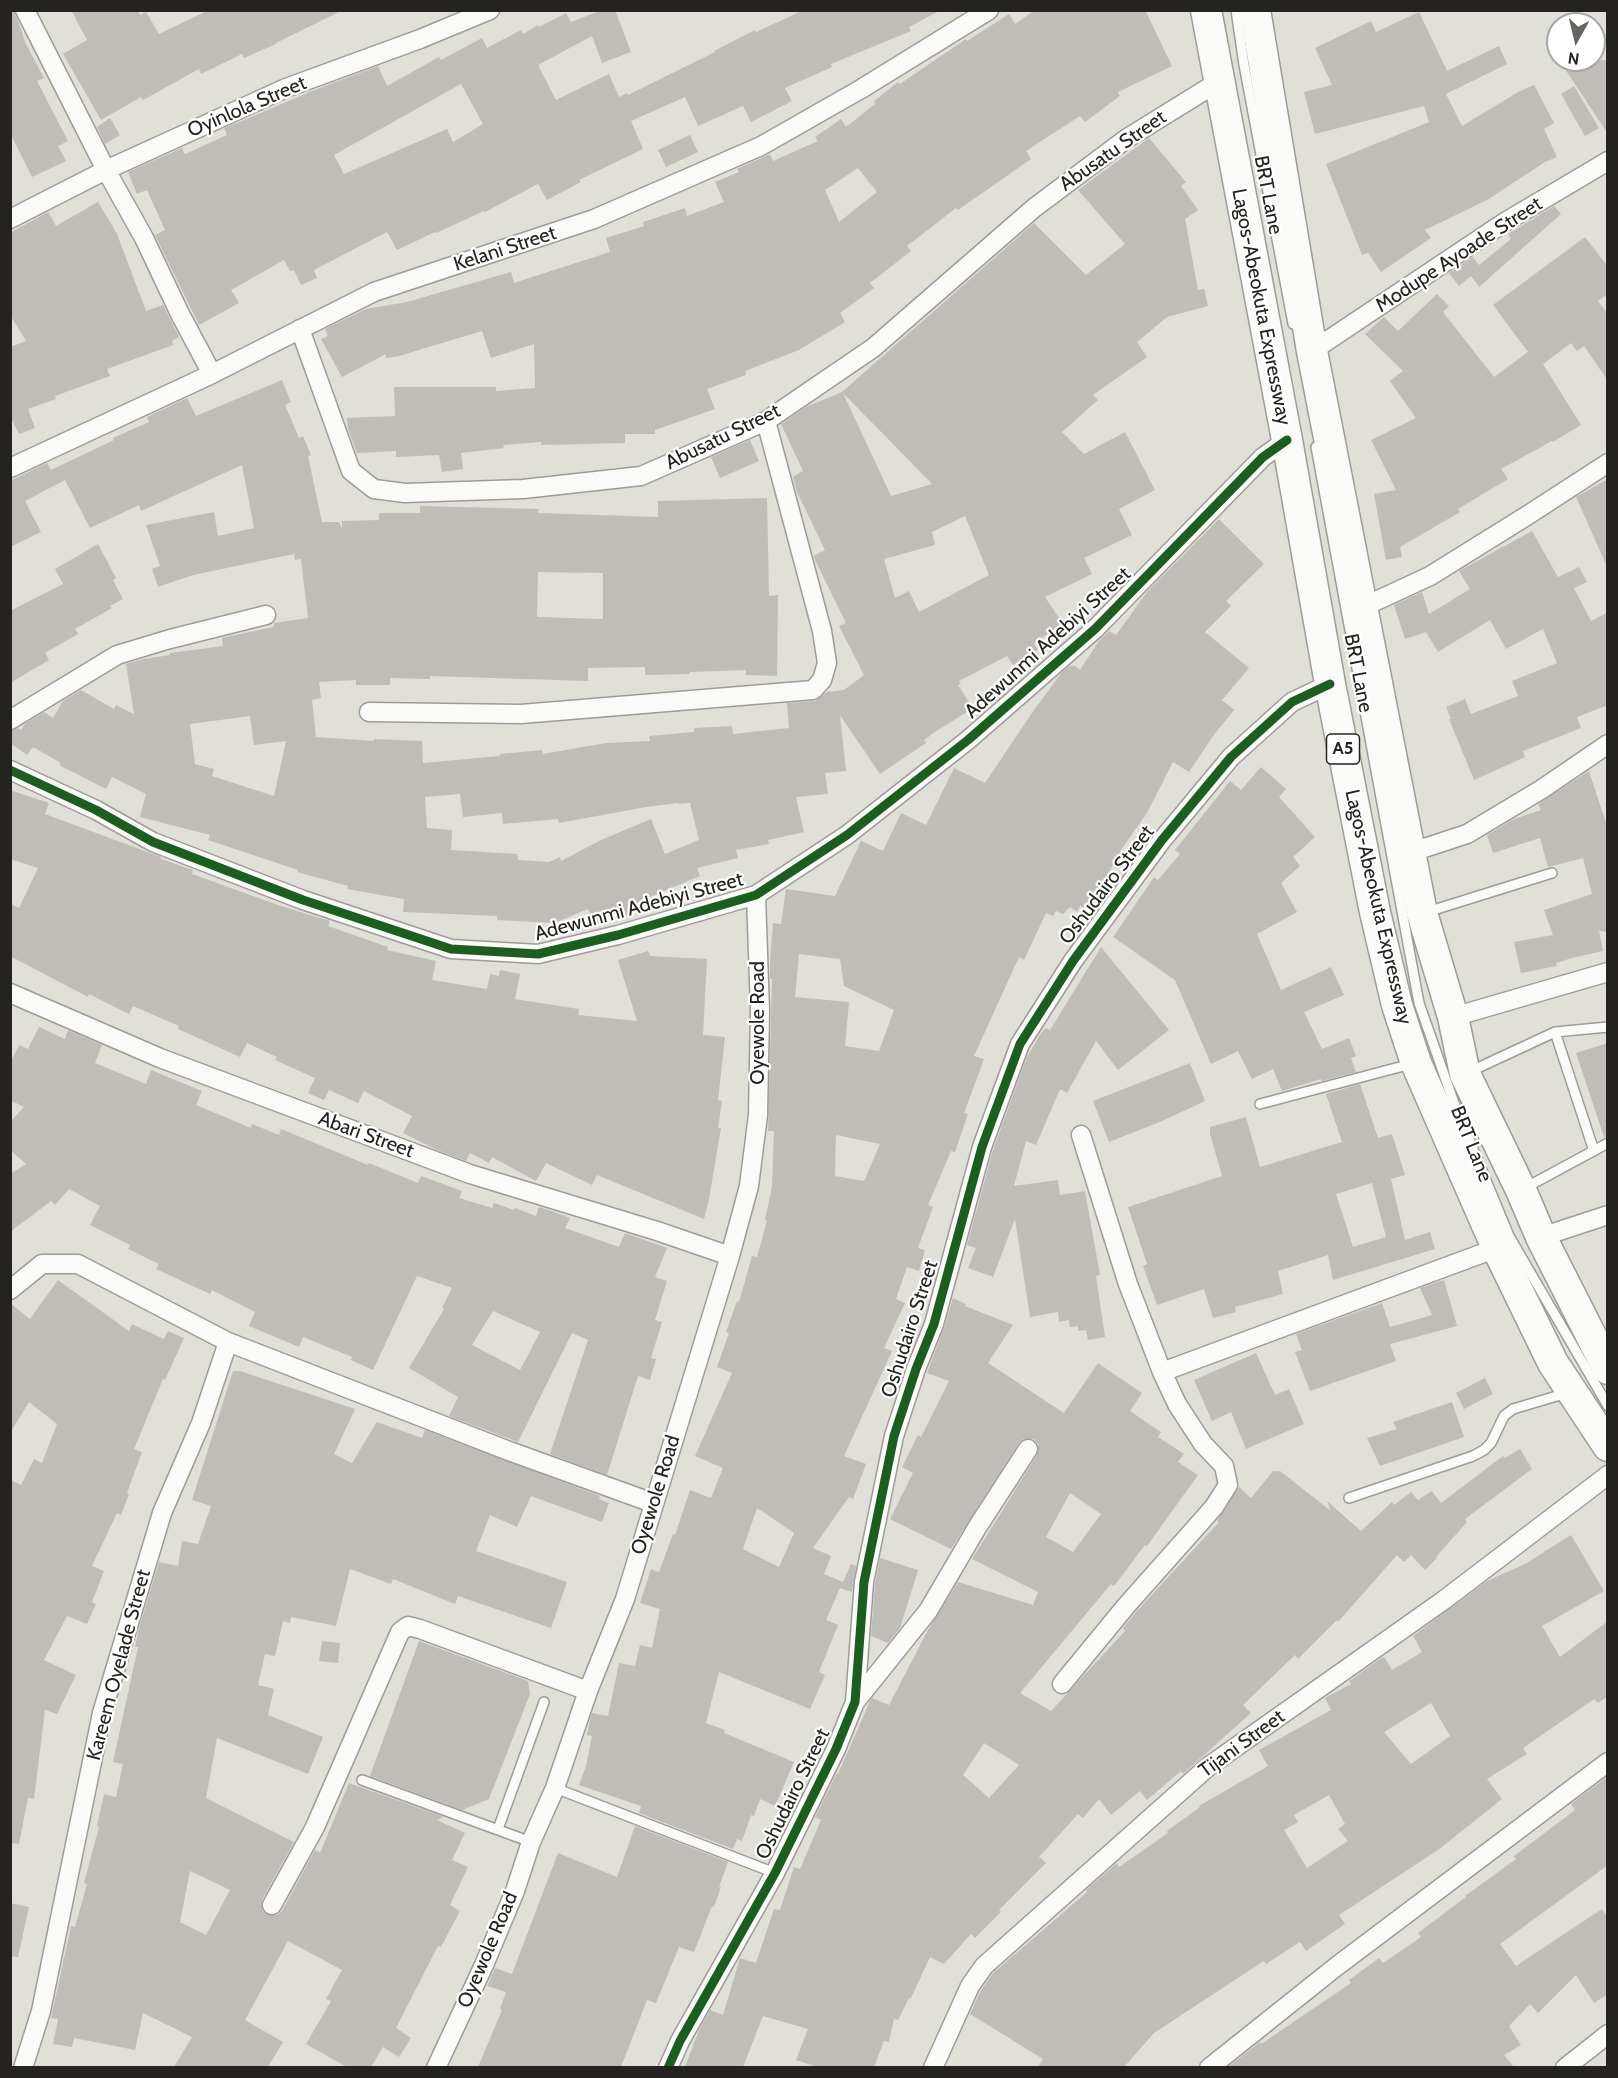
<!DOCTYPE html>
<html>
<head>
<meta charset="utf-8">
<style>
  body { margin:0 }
  #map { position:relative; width:1618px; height:2078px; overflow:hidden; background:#e0dfd8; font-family:Cabin,sans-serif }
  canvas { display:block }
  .frame { position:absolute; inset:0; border:12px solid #24231f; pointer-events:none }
  .north { position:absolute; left:1546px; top:12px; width:60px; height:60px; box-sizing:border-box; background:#fff; border:2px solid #a7a7a5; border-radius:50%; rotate:188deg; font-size:16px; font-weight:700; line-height:24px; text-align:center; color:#24231f }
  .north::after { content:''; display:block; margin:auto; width:21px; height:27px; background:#666560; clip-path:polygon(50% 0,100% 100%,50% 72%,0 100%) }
</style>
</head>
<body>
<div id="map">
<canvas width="1618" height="2078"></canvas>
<div class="frame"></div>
<div class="north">N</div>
</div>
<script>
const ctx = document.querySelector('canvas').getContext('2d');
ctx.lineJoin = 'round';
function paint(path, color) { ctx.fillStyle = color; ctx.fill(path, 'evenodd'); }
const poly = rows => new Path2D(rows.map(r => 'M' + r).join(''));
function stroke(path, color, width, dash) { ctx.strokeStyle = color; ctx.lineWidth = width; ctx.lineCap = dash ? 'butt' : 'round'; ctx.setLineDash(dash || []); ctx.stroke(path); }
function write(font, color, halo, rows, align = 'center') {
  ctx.font = font + ' Cabin,sans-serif'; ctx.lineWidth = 4.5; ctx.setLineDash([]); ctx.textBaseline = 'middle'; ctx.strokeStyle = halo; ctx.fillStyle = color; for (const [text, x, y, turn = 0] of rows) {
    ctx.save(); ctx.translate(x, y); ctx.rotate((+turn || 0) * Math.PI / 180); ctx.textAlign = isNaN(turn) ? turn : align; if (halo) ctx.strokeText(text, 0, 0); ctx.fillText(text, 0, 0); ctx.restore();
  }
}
paint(poly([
  [10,10,14,10,26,44,44,78,37,81,68,141,58,146,66,161,32,177,10,133],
  [71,10,137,10,140,15,146,12,159,34,209,10,343,10,276,43,276,44,244,58,242,54,201,74,199,69,143,100,141,97,101,120,63,54,87,40],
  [602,10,615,10,631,52,602,63,592,36,538,65,556,100,609,74,619,97,627,93,628,95,715,52,714,51,755,30,756,32,804,10,941,10,909,27,911,31,831,64,832,67,785,88,792,101,751,122,743,106,698,126,685,97,631,121,643,149,579,180,581,182,547,200,538,184,485,212,484,211,436,233,435,232,397,250,387,232,314,270,317,278,301,285,294,270,290,271,284,260,231,290,239,303,199,325,155,235,165,230,147,190,137,194,128,172,182,148,185,154,227,135,224,128,244,120,312,91,378,66,387,86,439,57,441,60,482,38,487,48,521,30,523,34,538,25,539,27,566,13,571,22],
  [461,84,483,124,453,142,447,129,344,174,334,155],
  [1035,10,1145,10,1172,66,1118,92,1120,96,1085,122,1080,116,1026,151,1031,159,958,210,956,208,907,246,911,251,870,283,874,288,840,313,845,322,799,350,745,371,746,375,707,389,715,409,655,430,655,434,625,434,625,443,541,445,541,442,503,445,504,448,461,453,463,469,442,472,439,455,396,457,396,451,357,453,348,429,347,418,395,416,394,387,496,387,496,391,535,388,534,344,491,358,482,331,399,356,386,358,386,354,342,377,321,339,328,336,325,329,366,309,407,302,511,272,514,283,560,268,610,252,606,238,644,226,643,222,685,208,687,216,724,202,715,182,739,172,737,169,770,154,773,161,818,141,815,137,841,119,846,127,875,104,874,101,898,82,900,84,966,39,967,41,1009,14,1015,24],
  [858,168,877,192,839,222,825,190],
  [1419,12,1447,71,1499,46,1507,64,1446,94,1462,126,1520,91,1534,85,1554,123,1544,129,1557,157,1545,162,1487,200,1425,230,1431,238,1381,272,1368,253,1362,255,1326,164,1429,122,1424,106,1315,134,1304,92,1332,85,1315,48,1371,21,1376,32],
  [1559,60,1608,60,1608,134],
  [1574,86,1599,128,1585,136,1561,94],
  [110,118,120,135,105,144,97,127],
  [690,135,698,152,666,167,658,150],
  [1149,138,1186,182,1181,186,1198,210,1185,219,1198,290,1204,289,1208,306,1167,317,1137,342,1147,357,1093,395,1098,400,1062,432,1084,454,1125,432,1155,490,1119,509,1132,535,1084,558,1092,574,1045,597,1063,624,1034,643,1038,650,1013,665,1007,656,959,681,961,684,958,685,973,708,935,732,924,740,926,743,880,774,840,715,846,771,825,773,828,794,796,797,804,832,768,840,769,844,736,850,738,858,697,868,700,876,638,902,641,908,620,919,618,914,596,925,588,909,554,923,497,920,497,916,403,912,404,899,347,889,348,886,297,872,298,870,208,840,210,835,140,817,146,794,112,777,106,789,59,765,61,763,33,747,27,755,10,743,10,731,18,728,21,730,26,723,44,712,53,718,63,701,81,690,114,709,116,705,134,714,126,664,144,659,170,655,170,653,223,646,222,638,273,627,274,623,308,618,301,559,295,560,294,554,193,575,158,587,152,569,160,566,146,525,214,512,218,536,254,528,242,465,141,511,139,505,90,528,65,480,25,501,41,532,10,547,10,479,14,479,47,463,51,470,114,440,113,438,149,422,147,417,187,398,196,416,282,380,291,402,285,405,299,438,303,436,311,455,308,456,322,522,339,522,342,529,342,521,379,520,379,513,420,513,420,506,539,509,538,513,658,517,658,501,767,498,769,596,778,595,777,676,746,675,746,670,690,672,690,674,645,675,645,667,588,668,588,681,430,676,430,679,390,678,390,685,356,685,356,680,319,682,321,698,312,700,316,737,374,741,374,739,422,741,423,763,500,756,500,754,542,750,543,754,606,743,650,741,649,736,694,732,694,728,732,726,733,734,789,728,787,703,815,701,827,692,844,690,864,675,839,626,846,623,815,560,814,556,825,550,797,492,793,477,803,471,781,424,806,407,842,392,1034,223,1086,275,1125,244,1078,190],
  [843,393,932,484,891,496],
  [965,516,989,575,919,612,909,591,895,598,884,559,935,545,932,532],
  [538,572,603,573,603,619,537,617],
  [250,716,254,745,286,741,274,796,212,776,214,769,195,764,190,724],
  [460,794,463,817,502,813,503,824,558,819,559,823,646,807,678,803,678,804,690,803,699,840,665,854,651,819,601,840,561,861,560,857,549,862,518,860,517,854,451,850,452,830,427,828,425,797],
  [98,202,117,234,146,311,163,305,179,337,172,341,173,345,107,369,110,376,55,396,56,399,28,409,35,428,19,434,10,416,10,347,26,341,10,315,10,233,48,212,56,226],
  [1554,206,1561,214,1479,287,1471,276,1459,286,1449,273,1473,257,1479,265,1511,239,1508,234],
  [1585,237,1608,267,1608,294,1598,301,1608,314,1608,381,1584,346,1577,351,1571,343,1543,364,1581,425,1553,442,1552,441,1501,469,1508,479,1458,509,1460,512,1400,547,1402,557,1386,560,1374,494,1396,490,1371,440,1416,418,1390,381,1403,371,1365,334,1384,317,1398,331,1437,294,1449,306,1443,312,1494,377,1528,352,1493,305],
  [750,440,759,461,720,478,711,457],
  [1608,479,1608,569,1576,497],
  [1219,519,1264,564,1226,601,1231,606,1205,632,1249,668,1222,700,1234,710,1213,736,1189,772,1173,762,1147,813,1123,847,1098,892,1094,891,1085,908,1080,906,1077,912,1070,907,1063,914,1056,911,1053,916,1046,913,1024,960,1019,957,974,1056,984,1059,964,1113,968,1114,955,1152,951,1151,928,1205,933,1207,918,1248,925,1250,919,1271,907,1267,896,1299,905,1303,884,1348,892,1351,844,1456,866,1464,853,1499,849,1497,813,1548,831,1556,824,1574,843,1582,851,1564,856,1566,852,1592,840,1588,826,1620,838,1625,819,1672,825,1675,810,1709,719,1672,706,1723,725,1730,724,1733,794,1762,775,1806,760,1799,754,1816,751,1815,742,1841,737,1839,733,1849,639,1813,641,1806,579,1785,586,1766,592,1736,587,1735,590,1720,592,1713,608,1716,619,1663,635,1666,640,1645,652,1648,660,1609,640,1603,651,1569,659,1572,673,1534,675,1535,690,1490,711,1498,723,1468,695,1456,732,1373,717,1367,729,1333,726,1332,737,1301,739,1302,752,1256,757,1257,767,1221,765,1220,772,1187,774,1131,768,1131,772,979,770,979,770,963,773,923,781,924,786,889,835,896,861,841,883,851,901,813,926,825,954,768,985,783,1034,710,1063,671,1070,666,1075,666,1080,670,1099,641,1109,631,1116,635,1147,592],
  [799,954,840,959,844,986,894,1010,879,1051,845,1046,849,1002,795,997],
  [836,1135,880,1144,864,1181,835,1176],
  [757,1508,794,1533,779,1567,743,1549],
  [1532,531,1558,577,1579,567,1587,582,1574,588,1591,621,1608,612,1608,705,1577,717,1581,728,1523,751,1525,757,1474,780,1449,719,1451,719,1446,707,1465,699,1471,714,1518,696,1512,681,1557,663,1543,629,1506,649,1490,620,1438,652,1426,632,1405,639,1394,605,1422,592,1429,614,1470,589,1459,571],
  [98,544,116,578,113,580,123,599,110,606,112,608,75,629,78,634,45,653,49,660,10,683,10,611,63,584,55,569],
  [1261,767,1286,789,1279,797,1315,837,1293,857,1300,866,1281,883,1297,912,1257,934,1281,990,1331,967,1344,995,1304,1012,1322,1049,1349,1038,1356,1056,1351,1058,1356,1072,1322,1081,1321,1079,1282,1091,1273,1069,1252,1079,1238,1051,1211,1064,1175,980,1113,937,1154,877,1158,880,1180,854,1175,850,1230,781,1241,790],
  [1589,771,1608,829,1608,932,1599,931,1603,951,1572,958,1556,963,1557,966,1521,973,1514,942,1553,935,1544,910,1592,894,1583,858,1548,867,1540,838,1493,853,1487,835,1514,819,1541,810,1538,804],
  [10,790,49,803,45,814,161,857,161,859,193,870,192,874,278,905,330,921,328,926,388,947,387,950,436,961,432,980,487,989,490,974,499,976,500,970,520,974,515,999,579,1009,578,1015,637,1021,618,960,648,951,650,956,707,959,703,1035,725,1037,718,1100,722,1101,718,1128,721,1128,709,1199,704,1219,597,1175,592,1185,546,1163,536,1181,492,1157,489,1163,470,1153,466,1161,437,1150,403,1133,412,1116,364,1091,358,1103,329,1090,324,1100,308,1093,315,1078,275,1060,277,1057,247,1043,240,1057,178,1029,179,1026,133,1006,129,1014,89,994,88,997,10,956,10,904,19,908,38,868,10,859],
  [1101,947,1169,1030,1118,1070,1096,1041,1067,1093,1060,1089,1036,1145,1026,1141,1014,1186,1058,1180,1060,1195,1085,1191,1100,1275,1096,1276,1105,1337,1088,1340,1086,1330,1078,1331,1078,1326,1070,1327,1069,1320,1059,1322,1058,1312,1030,1317,1015,1219,993,1277,968,1268,976,1248,967,1245,993,1150,1027,1057,1041,1033,1046,1028,1050,1030],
  [39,1027,65,1039,68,1030,102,1045,95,1063,146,1084,151,1070,202,1091,196,1105,251,1128,252,1124,279,1135,281,1129,368,1165,369,1163,418,1183,421,1176,462,1191,459,1198,492,1208,494,1203,514,1210,515,1208,536,1216,539,1207,552,1211,570,1218,565,1228,619,1247,625,1233,667,1248,655,1277,667,1281,655,1320,662,1322,651,1358,656,1359,650,1380,638,1376,607,1475,550,1454,588,1340,572,1333,518,1442,449,1416,458,1397,409,1368,444,1309,442,1308,452,1288,417,1276,373,1370,351,1360,352,1357,303,1337,299,1347,249,1326,255,1312,212,1290,210,1294,156,1269,159,1264,128,1249,130,1245,90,1225,100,1206,69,1189,55,1205,51,1201,10,1232,10,1174,26,1164,10,1150,10,1122,24,1107,10,1100,10,1063,19,1045,28,1049],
  [493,1311,540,1332,520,1370,472,1345],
  [1608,1043,1608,1136,1604,1137,1576,1053],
  [1190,1063,1205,1101,1162,1121,1109,1142,1093,1101],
  [1360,1084,1378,1138,1392,1134,1405,1175,1391,1179,1405,1240,1430,1232,1435,1249,1333,1280,1328,1255,1278,1271,1283,1294,1235,1307,1236,1312,1213,1318,1204,1289,1157,1305,1143,1266,1147,1264,1128,1207,1222,1176,1210,1134,1210,1127,1246,1117,1260,1167,1342,1142,1326,1094],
  [1372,1183,1386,1237,1353,1247,1336,1194],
  [58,1280,129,1331,132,1324,164,1339,168,1331,184,1338,165,1380,163,1379,134,1449,142,1452,127,1493,129,1494,121,1515,117,1513,92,1566,104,1571,92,1602,96,1604,87,1624,67,1616,44,1660,76,1675,57,1714,45,1710,34,1799,28,1798,19,1844,10,1843,10,1480,21,1485,34,1459,42,1463,57,1424,29,1402,10,1433,10,1303,30,1319],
  [1444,1280,1457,1326,1390,1344,1396,1361,1310,1391,1295,1352,1302,1350,1296,1334,1382,1303,1390,1327,1432,1315,1420,1288],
  [953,1298,966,1304,965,1306,1013,1325,988,1363,1064,1413,1098,1363,1142,1393,1130,1411,1161,1432,1158,1437,1184,1454,1178,1462,1198,1475,1147,1546,1145,1545,1114,1586,1111,1584,1020,1693,1051,1711,1125,1631,1123,1628,1135,1613,1219,1522,1217,1521,1239,1487,1251,1498,1273,1471,1280,1471,1331,1511,1327,1501,1361,1531,1392,1502,1394,1505,1411,1492,1418,1500,1432,1491,1441,1503,1503,1456,1505,1458,1520,1449,1532,1469,1465,1519,1467,1522,1436,1557,1437,1558,1425,1570,1411,1555,1404,1562,1397,1555,1338,1622,1337,1620,1298,1659,1295,1655,1243,1705,1251,1713,1183,1774,1181,1771,1147,1800,1140,1791,1111,1815,1099,1799,1083,1818,1078,1814,1039,1857,1046,1863,999,1910,1001,1912,975,1938,971,1934,944,1964,930,1957,911,1998,909,1998,898,2020,894,2019,889,2042,884,2041,874,2067,817,2067,796,2060,808,2029,763,2016,743,2067,685,2067,699,2030,710,2010,723,2015,740,1958,756,1963,774,1909,780,1910,794,1867,800,1869,821,1820,815,1817,837,1773,838,1774,870,1701,872,1698,889,1705,929,1628,958,1582,1033,1605,1038,1592,972,1559,1037,1455,1038,1444,1034,1439,1023,1439,1019,1443,951,1549,890,1519,913,1473,902,1467,918,1435,921,1437,949,1381,927,1373,944,1328],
  [1070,1493,1101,1514,1073,1552,1046,1537],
  [984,1743,1019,1765,989,1798,963,1775],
  [1256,1353,1275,1395,1289,1389,1304,1424,1246,1449,1231,1412,1212,1421,1194,1380],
  [233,1371,240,1371,355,1409,334,1454,352,1463,377,1422,422,1438,425,1430,600,1496,599,1499,609,1503,602,1522,531,1496,517,1527,490,1515,476,1551,567,1582,551,1628,458,1596,455,1604,393,1579,391,1584,350,1569,336,1626,291,1617,290,1623,283,1621,275,1656,265,1654,258,1685,274,1689,268,1715,323,1737,308,1774,217,1738,206,1798,294,1842,262,1900,262,1910,267,1915,277,1915,282,1911,315,1850,320,1853,349,1783,444,1817,437,1820,465,1833,452,1860,468,1867,450,1905,460,1911,441,1947,438,1946,396,2028,411,2038,399,2057,383,2047,371,2067,347,2067,306,2044,331,2001,326,1999,342,1970,288,1941,245,2020,283,2042,268,2067,174,2067,192,2037,143,2013,135,2050,74,2038,72,2047,53,2044,58,2019,51,2018,71,1926,75,1927,87,1884,84,1883,99,1827,97,1826,104,1794,116,1797,123,1764,113,1762,138,1647,135,1647,139,1628,159,1562,178,1566,182,1541,198,1544,211,1506,192,1500],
  [190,1871,230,1890,206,1935,180,1922],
  [1485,1378,1493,1394,1464,1409,1456,1393],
  [1452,1402,1464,1437,1380,1466,1367,1438,1397,1429,1393,1422],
  [1571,1535,1604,1591,1542,1626,1560,1657,1608,1621,1608,1696,1598,1703,1594,1699,1523,1748,1527,1754,1487,1779,1502,1799,1438,1850,1339,1915,1345,1924,1306,1951,1300,1942,1266,1964,1264,1961,1154,2033,1124,2067,1038,2067,1043,2059,970,2014,980,1992,992,1974,1087,1892,1086,1890,1117,1863,1119,1867,1168,1833,1167,1831,1200,1807,1199,1806,1268,1766,1259,1750,1331,1710,1325,1698,1351,1684,1349,1681,1380,1659,1384,1657,1392,1670,1422,1652,1413,1636,1487,1581,1525,1564],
  [1431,1703,1450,1736,1411,1764,1384,1732],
  [1329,1795,1345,1824,1338,1829,1348,1841,1307,1868,1284,1830,1298,1822,1294,1815],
  [880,1558,918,1570,900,1628,888,1643,871,1636,875,1584],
  [322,1641,340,1643,338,1663,319,1661],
  [419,1641,528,1681,530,1694,489,1799,462,1810,370,1776],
  [1608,1776,1608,1865,1500,1944,1516,1966,1602,1909,1608,1919,1608,1994,1594,2003,1576,1975,1538,2013,1530,2004,1509,2026,1521,2045,1504,2055,1514,2067,1228,2067,1260,2042,1261,2044,1351,1983,1349,1980,1379,1958,1383,1963,1421,1937,1418,1933,1466,1897,1465,1896,1516,1859,1514,1856,1575,1810,1571,1804],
  [635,1826,728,1862,719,1887,721,1887,714,1907,712,1906,694,1952,679,1947,656,2003,647,2000,621,2067,478,2067,502,2010,500,2009,506,1992,487,1986,495,1968,512,1974,558,1853,617,1877],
  [10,1903,29,1907,18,1957,10,1956]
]), '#c0bdb9');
const service = poly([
  [1236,10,1244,65,1293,324],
  [1316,447,1419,1003,1454,1103,1509,1236,1608,1406],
  [1427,912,1552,873],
  [1555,1032,1594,1151],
  [1469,1072,1555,1032,1608,1027],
  [1260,1104,1411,1064],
  [1523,1189,1608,1143],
  [1349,1498,1473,1456,1484,1450,1491,1443,1504,1416,1513,1409,1567,1393],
  [362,1780,531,1842],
  [555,1788,775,1873],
  [498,1829,544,1702]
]);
const minor = poly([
  [25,10,106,170,144,238,180,314,212,374],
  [10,219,106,170,286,88,420,39,490,10],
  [300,329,351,471,374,489,405,493,523,489,641,476,766,421,873,348,1034,208,1126,139,1218,82],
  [1312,351,1505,222,1608,161],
  [10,468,212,374,374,292,594,219,761,146,861,89,989,10],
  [1363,607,1430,576,1528,515,1608,463],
  [369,712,521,714,813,690,822,680,827,663,822,631,766,421],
  [10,720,117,655,170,639,266,615],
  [10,770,96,810,153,842,303,900,451,949,538,954,618,935,756,895,847,835,968,740,1095,629,1263,457,1287,440],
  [1409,853,1467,834,1542,789,1608,744],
  [10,993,160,1058,470,1174,657,1231,730,1256],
  [1453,1017,1608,972],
  [1541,1237,1608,1215],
  [10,1290,42,1264,78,1264,228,1342,509,1451,653,1503],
  [1162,1372,1497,1248],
  [1062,1684,1126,1606,1214,1507,1228,1485,1224,1466,1203,1444,1177,1404,1162,1372,1128,1284,1081,1135],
  [855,1702,928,1611,978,1526,1028,1449],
  [272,1905,315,1827,400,1632,408,1626,420,1629,588,1691],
  [23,2068,41,2011,102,1713,162,1513,201,1423,228,1342],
  [436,2068,484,1965,515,1891,531,1842,555,1788,588,1691,625,1599,730,1256,749,1186,758,1115,760,1011,756,895],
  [668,2068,680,2041,775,1873,836,1749,855,1702,864,1582,894,1436,916,1369,934,1324,982,1147,1020,1044,1073,961,1162,840,1231,757,1292,702,1330,684],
  [933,2068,970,1986,984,1966,1209,1766,1444,1600,1608,1475],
  [1209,2068,1337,1966,1608,1762],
  [1565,2068,1608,2034]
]);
const trunk = poly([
  [1206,10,1287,440,1330,684,1375,912,1397,1005,1416,1063,1497,1248,1553,1363,1608,1446],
  [1255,10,1312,351,1422,913,1453,1017,1465,1074,1521,1190,1541,1237,1608,1369]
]);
stroke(service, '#9e9c98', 12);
stroke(minor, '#9e9c98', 21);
stroke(trunk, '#9e9c98', 33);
stroke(service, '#fafaf9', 9);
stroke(minor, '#fafaf9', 18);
stroke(trunk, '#fafaf9', 30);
stroke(poly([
  [10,770,96,810,153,842,303,900,451,949,538,954,618,935,756,895,847,835,968,740,1095,629,1263,457,1287,440],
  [668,2068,680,2041,775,1873,836,1749,855,1702,864,1582,894,1436,916,1369,934,1324,982,1147,1020,1044,1073,961,1162,840,1231,757,1292,702,1330,684]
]), '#1b5e20', 9);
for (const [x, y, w] of [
  [1343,749,33]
]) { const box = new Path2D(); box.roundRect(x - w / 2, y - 15, w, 30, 4.5); ctx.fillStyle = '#fff'; ctx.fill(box); stroke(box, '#24231f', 1.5); }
write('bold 18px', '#24231f', null, [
  ["A5",1343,749]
]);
write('20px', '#24231f', '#fff', [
  ["Oyinlola Street",247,107,-23],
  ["Abusatu Street",1113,151,-35],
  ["BRT Lane",1268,195,79],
  ["Kelani Street",505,249,-18],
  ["Modupe Ayoade Street",1459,255,-33],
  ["Lagos-Abeokuta Expressway",1261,307,79],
  ["Abusatu Street",723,437,-26],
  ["Adewunmi Adebiyi Street",1048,643,-42],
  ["BRT Lane",1358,673,79],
  ["Oshudairo Street",1107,885,-53],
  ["Adewunmi Adebiyi Street",639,907,-15],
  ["Lagos-Abeokuta Expressway",1378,907,77],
  ["Oyewole Road",758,1023,-90],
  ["Abari Street",366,1135,20],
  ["BRT Lane",1471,1144,68],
  ["Oshudairo Street",910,1329,-72],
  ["Oyewole Road",656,1495,-73],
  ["Kareem Oyelade Street",119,1665,-75],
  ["Tijani Street",1242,1744,-36],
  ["Oshudairo Street",793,1794,-64],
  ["Oyewole Road",488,1950,-67]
]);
</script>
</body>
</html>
